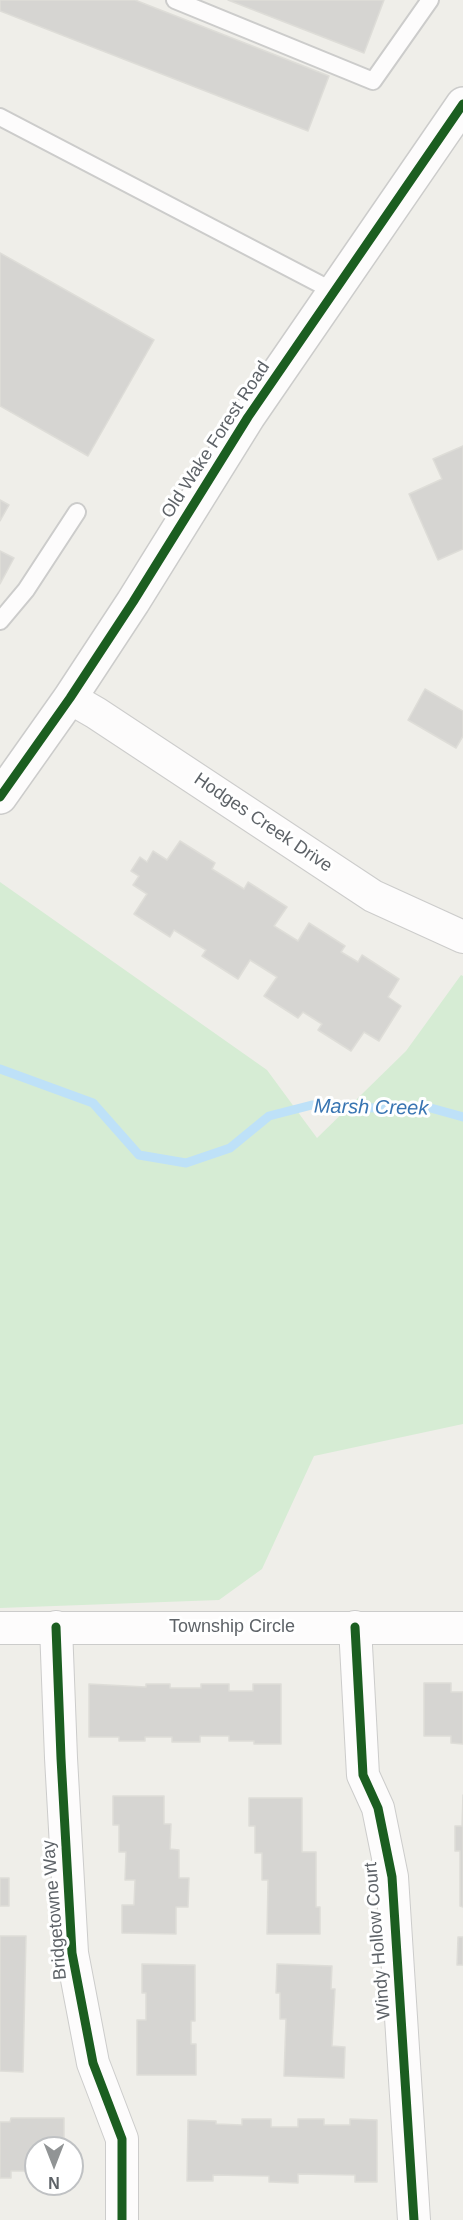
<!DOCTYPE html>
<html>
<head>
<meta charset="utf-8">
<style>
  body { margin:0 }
  #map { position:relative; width:463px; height:2220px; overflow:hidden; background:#efeee9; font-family:Arial,sans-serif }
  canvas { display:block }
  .north { position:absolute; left:24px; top:2136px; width:60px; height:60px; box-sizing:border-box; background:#fff; border:2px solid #bfc1c3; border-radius:50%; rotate:180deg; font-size:16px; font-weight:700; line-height:24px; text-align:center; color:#5e6368 }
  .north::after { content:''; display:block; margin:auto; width:21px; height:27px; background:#919495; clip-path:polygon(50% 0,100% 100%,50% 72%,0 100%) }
</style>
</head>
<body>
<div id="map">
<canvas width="463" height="2220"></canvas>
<div class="north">N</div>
</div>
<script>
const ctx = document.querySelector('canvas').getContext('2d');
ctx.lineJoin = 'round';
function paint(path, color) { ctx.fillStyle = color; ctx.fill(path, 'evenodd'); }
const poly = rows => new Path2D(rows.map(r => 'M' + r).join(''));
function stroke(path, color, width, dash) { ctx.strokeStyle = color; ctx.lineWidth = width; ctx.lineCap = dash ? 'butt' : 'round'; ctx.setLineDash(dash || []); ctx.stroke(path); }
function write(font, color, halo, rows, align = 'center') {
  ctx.font = font + ' Arial,sans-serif'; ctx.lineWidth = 6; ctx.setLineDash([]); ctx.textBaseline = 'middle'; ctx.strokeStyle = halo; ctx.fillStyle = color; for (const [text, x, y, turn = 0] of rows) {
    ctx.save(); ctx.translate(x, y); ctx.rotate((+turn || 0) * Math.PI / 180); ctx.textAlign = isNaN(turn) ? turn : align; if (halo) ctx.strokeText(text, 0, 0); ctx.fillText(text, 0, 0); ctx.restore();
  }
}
paint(poly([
  [0,882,267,1070,317,1138,406,1051,461,975,463,976,463,1424,314,1456,262,1569,219,1600,0,1608]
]), '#d6ecd4');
stroke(poly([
  [0,1069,93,1103,139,1155,186,1163,230,1148,269,1116,312,1105,361,1108,427,1107,463,1117]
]), '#bee1f8', 9);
const building = poly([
  [0,0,135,0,329,76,308,131,0,11,0,0],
  [228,0,384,0,364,53,228,0],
  [0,253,154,340,88,456,0,406,0,253],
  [463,446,463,549,438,560,409,494,442,479,433,459,463,446],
  [0,500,9,505,0,521,0,500],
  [0,551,14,558,0,584,0,551],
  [425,689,463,711,463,736,456,748,408,720,425,689],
  [180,841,215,863,212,869,244,889,248,882,287,907,274,926,298,941,309,923,345,946,341,952,358,962,362,955,399,979,388,997,401,1006,379,1041,364,1032,351,1051,318,1030,322,1024,303,1012,298,1018,264,996,277,977,250,960,238,979,202,956,206,950,174,930,170,937,134,914,147,894,133,885,139,876,131,871,140,857,147,862,153,851,167,860,180,841],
  [424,1683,451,1683,451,1692,463,1692,463,1744,451,1743,451,1736,424,1736,424,1683],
  [89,1684,146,1687,146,1684,170,1684,170,1688,201,1688,201,1684,229,1684,229,1691,253,1691,253,1684,281,1684,281,1744,254,1744,254,1741,229,1741,229,1736,200,1736,200,1742,172,1742,172,1737,145,1737,145,1741,119,1741,119,1737,89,1737,89,1684],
  [463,1795,463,1907,460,1906,460,1851,455,1851,455,1826,462,1826,463,1795],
  [113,1796,164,1796,164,1824,171,1824,170,1849,179,1850,179,1878,189,1878,188,1907,176,1907,176,1934,122,1933,122,1905,134,1905,135,1880,125,1880,126,1852,119,1852,119,1825,113,1825,113,1796],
  [249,1798,302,1798,302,1852,316,1852,316,1907,320,1907,320,1934,267,1934,268,1880,262,1880,262,1853,255,1853,255,1826,249,1826,249,1798],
  [0,1878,9,1878,9,1906,0,1906,0,1878],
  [0,1936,26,1936,23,2072,0,2071,0,1936],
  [458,1937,463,1937,463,1965,457,1965,458,1937],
  [142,1964,195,1965,195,2021,191,2021,191,2044,196,2044,196,2075,137,2075,137,2020,146,2020,146,1993,142,1993,142,1964],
  [277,1964,332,1966,331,1989,335,1989,332,2046,345,2047,344,2078,284,2076,286,2019,280,2019,280,1993,276,1993,277,1964],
  [11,2118,64,2118,64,2148,36,2148,36,2171,11,2171,11,2178,0,2178,0,2122,10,2122,11,2118],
  [242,2119,271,2119,271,2127,298,2127,298,2119,324,2119,324,2125,350,2125,350,2119,377,2120,377,2182,355,2182,355,2175,298,2174,298,2183,269,2182,269,2176,213,2175,213,2181,187,2181,188,2120,216,2121,216,2124,242,2125,242,2119]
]);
paint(building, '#d6d5d2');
stroke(building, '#deddd8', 1.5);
const service = poly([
  [175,0,373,81,430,0],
  [0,117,335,292],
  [0,621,26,590,77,512]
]);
const minor = poly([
  [70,698,96,713,373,896,463,937],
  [56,1627,61,1758,72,1953,93,2063,122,2139,122,2220],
  [355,1627,363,1775,378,1808,392,1877,414,2220],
  [0,1628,463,1628]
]);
const tertiary = poly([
  [0,797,70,698,133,602,248,417,463,104]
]);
stroke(service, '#cccccb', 20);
stroke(minor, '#cccccb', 34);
stroke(tertiary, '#cccccb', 36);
stroke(service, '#fdfcfc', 16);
stroke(minor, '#fdfcfc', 32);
stroke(tertiary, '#fdfcfc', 33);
stroke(poly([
  [0,797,70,698,133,602,248,417,463,104],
  [56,1627,61,1758,72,1953,93,2063,122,2139,122,2220],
  [355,1627,363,1775,378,1808,392,1877,414,2220]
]), '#1b5e20', 9);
write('18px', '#5e6368', '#fff', [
  ["Old Wake Forest Road",216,440,-57],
  ["Hodges Creek Drive",263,823,34],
  ["Township Circle",232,1627],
  ["Bridgetowne Way",55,1910,-95],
  ["Windy Hollow Court",378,1941,-95]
]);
write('italic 20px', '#3975b2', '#fff', [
  ["Marsh Creek",371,1108,1]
]);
</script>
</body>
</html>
